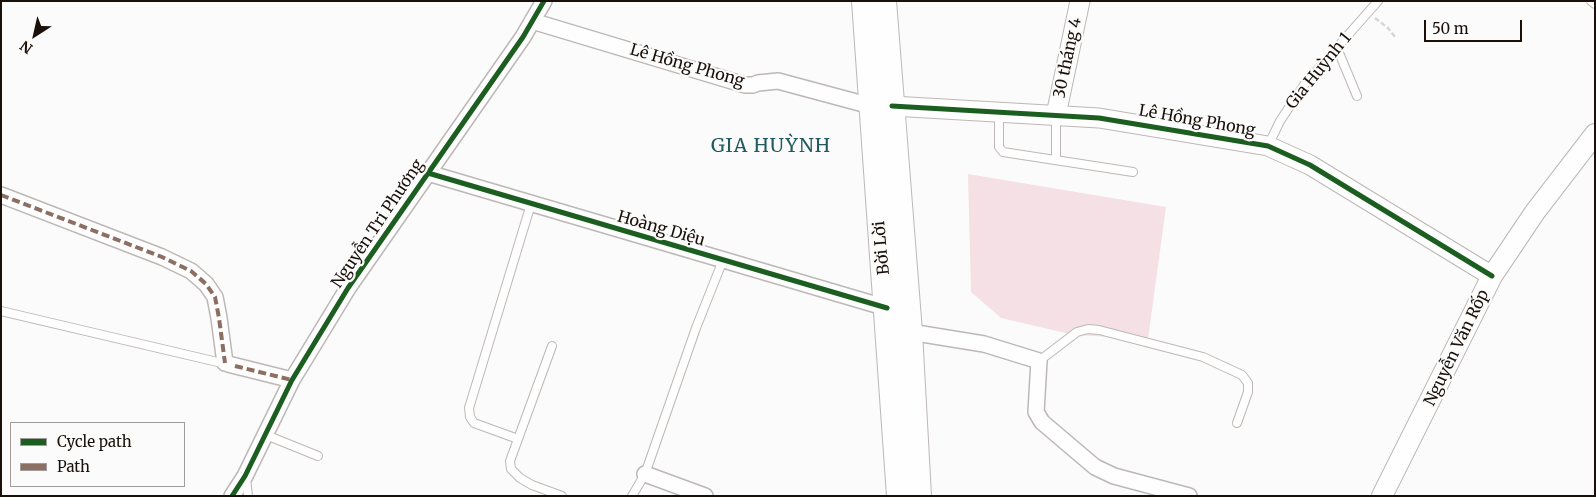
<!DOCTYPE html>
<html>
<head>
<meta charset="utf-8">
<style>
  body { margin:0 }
  #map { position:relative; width:1596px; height:497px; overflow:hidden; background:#fbfbfb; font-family:Merriweather,serif }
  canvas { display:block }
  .frame { position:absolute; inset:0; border:2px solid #1a1009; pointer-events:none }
  .legend { position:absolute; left:10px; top:422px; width:175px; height:65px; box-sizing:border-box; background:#fbfbfb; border:1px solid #a19d9a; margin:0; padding:6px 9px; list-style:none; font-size:15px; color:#1a1009 }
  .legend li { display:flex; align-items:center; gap:10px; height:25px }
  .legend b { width:25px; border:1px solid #a19d9a }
  .north { position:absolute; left:10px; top:10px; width:50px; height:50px; -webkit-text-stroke:4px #fbfbfb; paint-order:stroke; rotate:215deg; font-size:14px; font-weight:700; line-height:20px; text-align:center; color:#1a1009 }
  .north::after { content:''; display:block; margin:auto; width:18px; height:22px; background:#1a1009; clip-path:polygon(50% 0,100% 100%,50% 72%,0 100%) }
  .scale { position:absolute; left:1424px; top:20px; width:98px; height:22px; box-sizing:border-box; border:2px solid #1a1009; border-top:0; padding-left:6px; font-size:15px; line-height:18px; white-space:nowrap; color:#1a1009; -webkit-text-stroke:4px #fbfbfb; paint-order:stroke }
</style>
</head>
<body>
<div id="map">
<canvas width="1596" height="497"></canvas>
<div class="frame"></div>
<ul class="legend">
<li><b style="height:6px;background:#1b5e20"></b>Cycle path</li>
<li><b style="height:6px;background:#8d6e63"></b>Path</li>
</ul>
<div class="north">N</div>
<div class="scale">50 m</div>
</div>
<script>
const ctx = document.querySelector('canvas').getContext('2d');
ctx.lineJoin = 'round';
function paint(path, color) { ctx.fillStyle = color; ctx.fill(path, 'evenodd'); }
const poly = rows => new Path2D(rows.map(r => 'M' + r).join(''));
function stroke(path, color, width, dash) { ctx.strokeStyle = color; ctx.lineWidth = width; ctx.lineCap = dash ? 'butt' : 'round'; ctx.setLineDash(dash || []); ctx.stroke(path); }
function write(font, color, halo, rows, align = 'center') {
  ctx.font = font + ' Merriweather,serif'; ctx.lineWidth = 4.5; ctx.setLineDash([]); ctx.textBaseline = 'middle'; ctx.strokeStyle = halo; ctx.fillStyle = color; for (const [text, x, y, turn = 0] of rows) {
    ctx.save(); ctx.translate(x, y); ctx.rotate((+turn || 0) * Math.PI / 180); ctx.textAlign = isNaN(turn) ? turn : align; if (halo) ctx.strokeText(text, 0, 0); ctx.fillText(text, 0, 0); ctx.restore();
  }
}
paint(poly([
  [968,174,1166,207,1148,339,1074,335,1001,318,971,292]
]), '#f5e1e5');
const service = poly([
  [1591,1,1595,4],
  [1337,48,1357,96],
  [999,113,999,147,1003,152,1133,172],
  [1268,146,1280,121,1304,85,1378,1],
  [1056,160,1056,115],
  [1,311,226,364],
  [552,346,510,461,511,469,520,478,532,485,562,496],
  [1039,361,1077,332,1088,329,1099,330,1203,357,1242,375,1248,383,1248,392,1237,423],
  [266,435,318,456],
  [518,439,474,423,470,417,469,408,531,204],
  [246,478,248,496],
  [632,496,645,474,696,328,723,260]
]);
const minor = poly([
  [532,21,745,85,753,85,758,83,778,81,871,106],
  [428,173,887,308],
  [1,195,162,257,191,271,206,284,215,297,219,318,225,363],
  [910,332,984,344,1039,361,1036,412,1042,422,1095,467,1114,476,1189,496],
  [228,364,292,380],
  [645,474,705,496],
  [232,496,245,476,292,380,348,288,523,37,544,1]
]);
const tertiary = poly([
  [892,106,1099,118,1268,146,1310,165,1492,276],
  [1056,115,1080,1]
]);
const secondary = poly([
  [1382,496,1492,276,1535,212,1595,134]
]);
const trunk = poly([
  [864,1,899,496],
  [884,1,910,332,919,496]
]);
stroke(service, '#bdb8b5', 10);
stroke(minor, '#bdb8b5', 18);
stroke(tertiary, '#bdb8b5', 21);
stroke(secondary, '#bdb8b5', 22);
stroke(trunk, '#bdb8b5', 26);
stroke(poly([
  [1375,18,1388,28,1395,37]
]), '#d6d6d6', 2.5, [5, 2.5]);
stroke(service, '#fefefe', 8);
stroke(minor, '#fefefe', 15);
stroke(tertiary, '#fefefe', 19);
stroke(secondary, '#fefefe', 20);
stroke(trunk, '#fefefe', 24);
stroke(poly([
  [1,195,162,257,191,271,206,284,215,297,219,318,225,363],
  [235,366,292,380]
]), '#8d6e63', 4, [8, 4]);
stroke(poly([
  [892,106,1099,118,1268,146,1310,165,1492,276],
  [428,173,887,308],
  [232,496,245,476,292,380,348,288,523,37,544,1]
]), '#1b5e20', 5);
write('16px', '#1a1009', '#fbfbfb', [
  ["30 tháng 4",1068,58,-78],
  ["Lê Hồng Phong",687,66,16],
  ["Gia Huỳnh 1",1319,71,-51],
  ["Lê Hồng Phong",1197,121,10],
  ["Nguyễn Tri Phương",378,224,-56],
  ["Hoàng Diệu",661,229,16],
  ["Bời Lời",882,248,-95],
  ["Nguyễn Văn Rốp",1457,348,-64]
]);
ctx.letterSpacing = '1px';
write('19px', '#215a61', '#fbfbfb', [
  ["GIA HUỲNH",771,147]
]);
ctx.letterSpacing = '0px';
</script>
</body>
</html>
